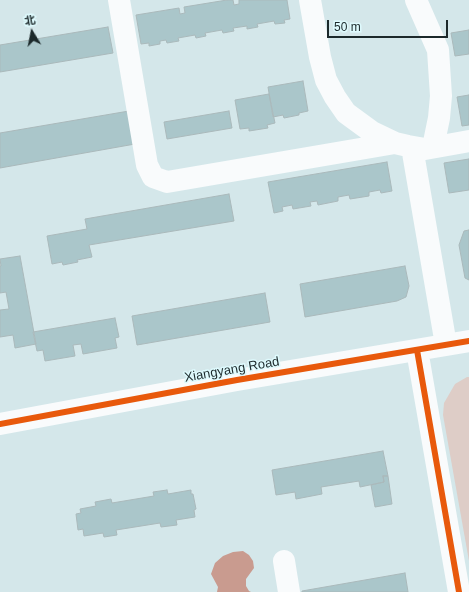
<!DOCTYPE html>
<html>
<head>
<meta charset="utf-8">
<style>
  body { margin:0 }
  #map { position:relative; width:469px; height:592px; overflow:hidden; background:#d4e7ea; font-family:Helvetica,"Noto Sans SC",sans-serif }
  canvas { display:block }
  .north { position:absolute; left:12px; top:12px; width:40px; height:40px; -webkit-text-stroke:3px #defafd; paint-order:stroke; rotate:350deg; font-size:11px; font-weight:700; line-height:16px; text-align:center; color:#1c292b }
  .north::after { content:''; display:block; margin:auto; width:14px; height:18px; background:#1c292b; clip-path:polygon(50% 0,100% 100%,50% 72%,0 100%) }
  .scale { position:absolute; left:327px; top:20px; width:121px; height:18px; box-sizing:border-box; border:2px solid #1c292b; border-top:0; padding-left:5px; font-size:12px; line-height:14px; white-space:nowrap; color:#1c292b; -webkit-text-stroke:3px #defafd; paint-order:stroke }
</style>
</head>
<body>
<div id="map">
<canvas width="469" height="592"></canvas>
<div class="north">北</div>
<div class="scale">50 m</div>
</div>
<script>
const ctx = document.querySelector('canvas').getContext('2d');
ctx.lineJoin = 'round';
function paint(path, color) { ctx.fillStyle = color; ctx.fill(path, 'evenodd'); }
const poly = rows => new Path2D(rows.map(r => 'M' + r).join(''));
function stroke(path, color, width, dash) { ctx.strokeStyle = color; ctx.lineWidth = width; ctx.lineCap = dash ? 'butt' : 'round'; ctx.setLineDash(dash || []); ctx.stroke(path); }
function write(font, color, halo, rows, align = 'center') {
  ctx.font = font + ' Helvetica,sans-serif'; ctx.lineWidth = 3; ctx.setLineDash([]); ctx.textBaseline = 'middle'; ctx.strokeStyle = halo; ctx.fillStyle = color; for (const [text, x, y, turn = 0] of rows) {
    ctx.save(); ctx.translate(x, y); ctx.rotate((+turn || 0) * Math.PI / 180); ctx.textAlign = isNaN(turn) ? turn : align; if (halo) ctx.strokeText(text, 0, 0); ctx.fillText(text, 0, 0); ctx.restore();
  }
}
paint(poly([
  [467,377,469,377,469,561,443,415,444,403,455,384]
]), '#decdc7');
paint(poly([
  [243,551,249,555,253,561,254,568,246,579,246,586,249,591,251,592,217,592,218,587,211,574,215,563,223,556,233,552]
]), '#c99b8f');
const building = poly([
  [227,0,233,0,234,5,239,4,239,0,287,0,290,19,284,20,285,23,275,24,274,21,257,24,258,27,247,29,247,26,233,28,234,31,223,33,222,30,205,33,206,36,196,38,195,35,178,38,179,41,167,43,166,40,160,41,160,44,149,46,149,43,141,44,136,15,179,8,180,14,185,13,184,7,227,0],
  [108,27,113,53,0,72,0,45,108,27],
  [469,30,469,54,455,56,451,33,469,30],
  [303,81,308,111,299,113,299,115,284,118,283,115,273,117,268,87,303,81],
  [269,94,275,123,267,125,268,128,249,131,249,128,240,129,235,100,269,94],
  [469,95,469,125,462,126,457,97,469,95],
  [129,111,135,144,0,168,0,133,129,111],
  [229,111,232,128,167,139,164,122,229,111],
  [469,159,469,190,449,193,444,163,469,159],
  [387,162,392,191,381,193,380,190,369,192,369,196,350,199,349,195,338,197,338,201,318,205,317,201,310,202,311,206,293,209,292,205,282,207,283,211,274,213,268,182,387,162],
  [229,194,234,221,89,245,92,257,77,260,78,262,63,265,62,262,52,264,47,236,87,229,85,219,229,194],
  [469,230,469,280,465,278,459,245,464,231,469,230],
  [20,256,36,344,15,348,13,335,0,337,0,310,9,309,6,292,0,293,0,266,1,266,0,259,20,256],
  [405,266,409,286,406,297,397,301,305,317,300,284,405,266],
  [265,293,270,322,137,345,132,316,265,293],
  [115,318,119,337,115,338,117,348,83,354,81,344,73,345,75,356,45,361,43,350,37,351,33,332,115,318],
  [383,451,388,476,383,476,384,482,360,487,359,481,321,487,322,494,296,499,295,492,276,495,272,470,383,451],
  [383,476,388,476,392,504,375,507,371,485,384,482,383,476],
  [167,490,168,494,191,490,191,494,193,494,196,509,194,510,195,517,176,520,177,525,161,527,160,523,116,530,117,535,104,537,103,533,84,536,83,529,78,530,76,514,81,513,80,509,96,506,95,502,111,499,112,503,154,496,153,492,167,490],
  [405,573,408,592,302,592,302,591,405,573]
]);
paint(building, '#aac6ca');
stroke(building, '#aab9bb', 1);
stroke(poly([
  [119,0,147,165,153,177,167,182,395,143],
  [310,0,320,57,326,80,335,97,346,113,372,132,395,143,408,146,425,149,469,141],
  [416,0,438,50,441,96,439,118,433,147],
  [412,147,446,345],
  [417,350,459,592],
  [0,424,237,380,469,341],
  [284,561,289,592]
]), '#f9fbfc', 22);
stroke(poly([
  [417,350,459,592],
  [0,424,237,380,469,341]
]), '#e8590c', 6);
write('13px', '#1c292b', '#defafd', [
  ["Xiangyang Road",232,370,-10]
]);
</script>
</body>
</html>
